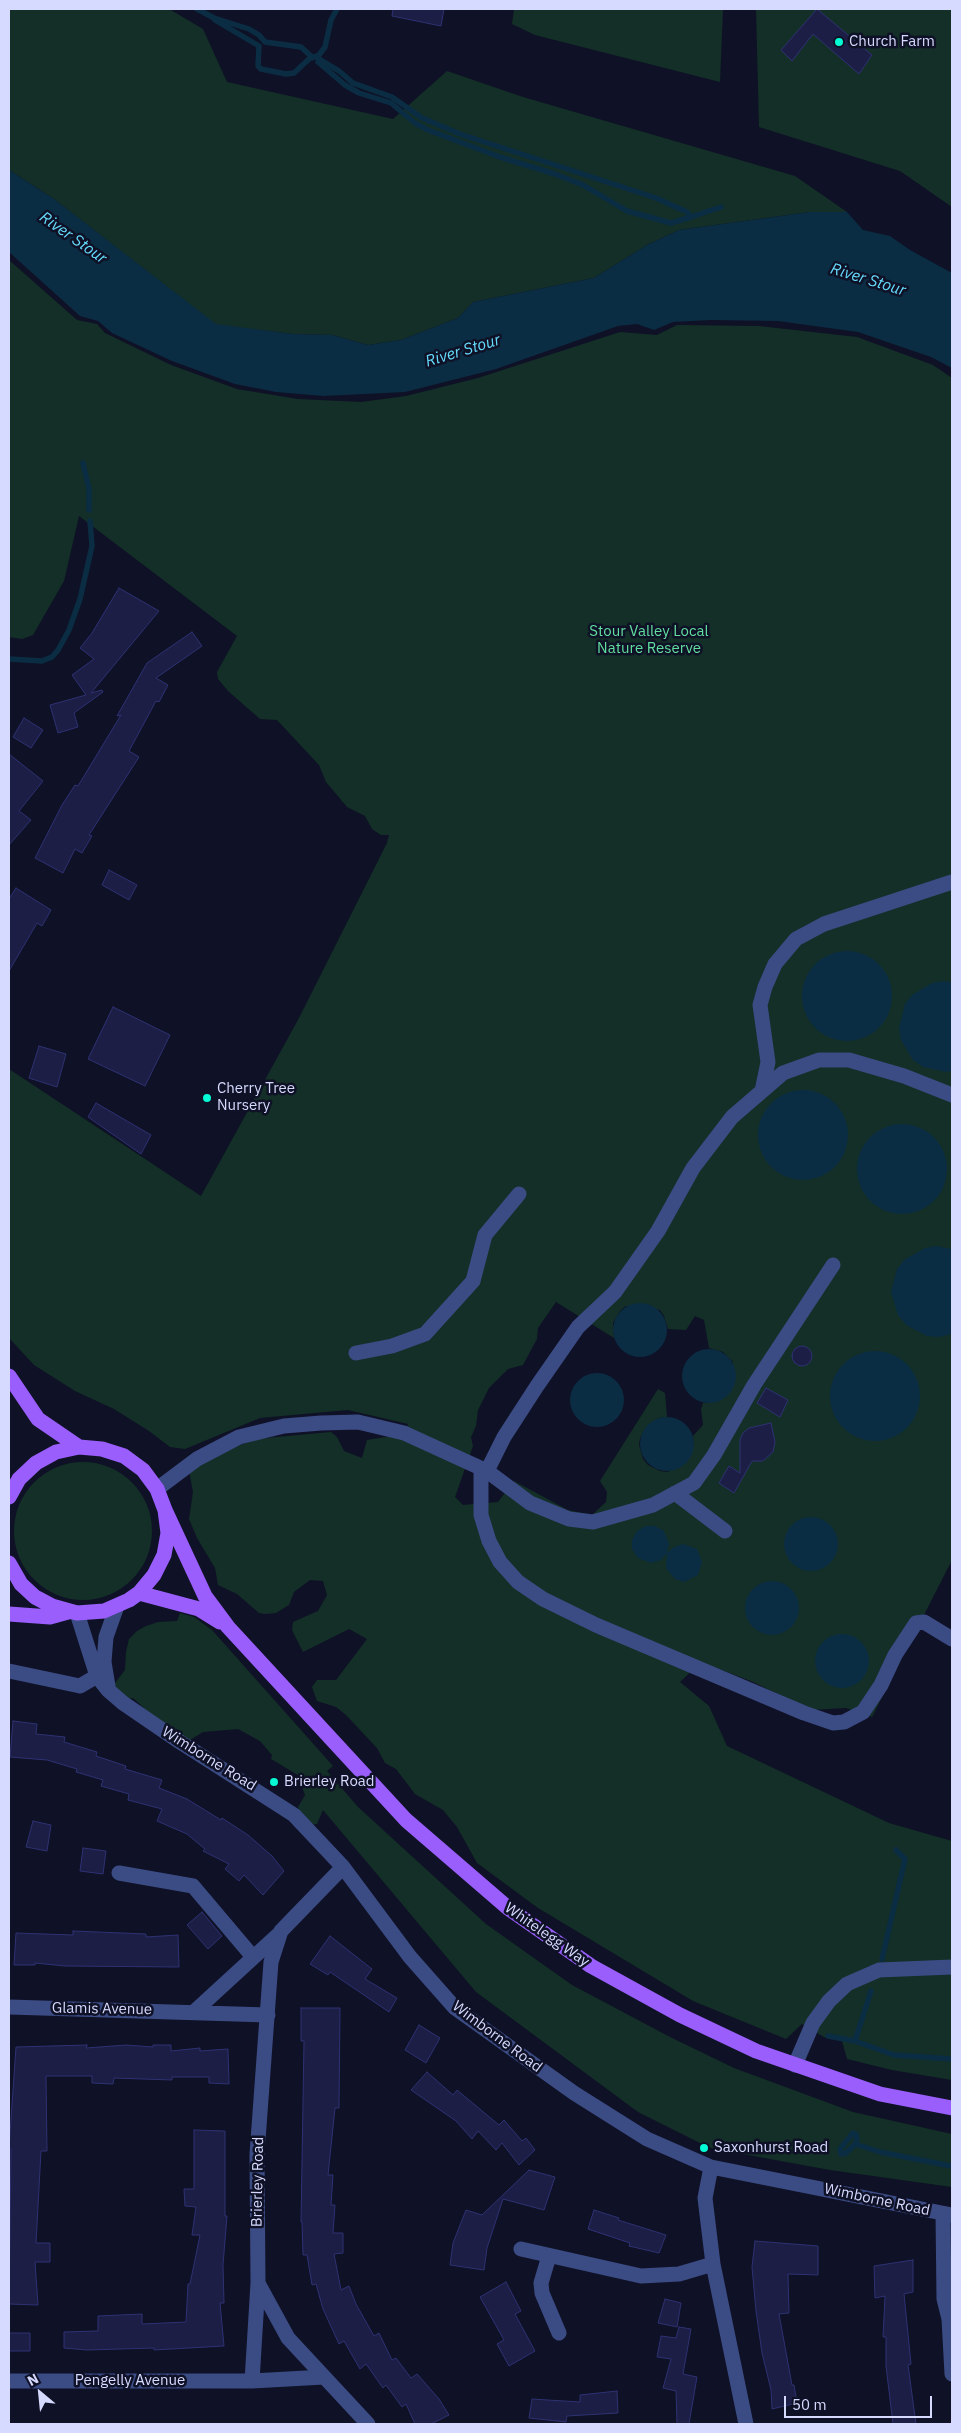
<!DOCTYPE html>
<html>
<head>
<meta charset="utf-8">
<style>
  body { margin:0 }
  #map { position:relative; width:961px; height:2433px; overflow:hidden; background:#0f1126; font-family:"IBM Plex Sans",sans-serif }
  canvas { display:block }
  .frame { position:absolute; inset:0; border:10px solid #d5dafe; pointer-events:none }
  .north { position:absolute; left:15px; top:2368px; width:50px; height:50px; -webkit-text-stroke:4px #0f1126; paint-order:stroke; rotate:332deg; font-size:14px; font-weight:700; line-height:20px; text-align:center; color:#d5dafe }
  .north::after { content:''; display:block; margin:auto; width:18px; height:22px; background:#d5dafe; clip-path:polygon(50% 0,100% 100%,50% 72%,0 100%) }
  .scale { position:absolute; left:784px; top:2396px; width:148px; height:22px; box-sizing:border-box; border:2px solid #d5dafe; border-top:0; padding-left:6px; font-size:15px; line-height:18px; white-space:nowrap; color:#d5dafe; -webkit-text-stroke:4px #0f1126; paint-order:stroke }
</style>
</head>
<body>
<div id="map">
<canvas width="961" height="2433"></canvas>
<div class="frame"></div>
<div class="north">N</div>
<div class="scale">50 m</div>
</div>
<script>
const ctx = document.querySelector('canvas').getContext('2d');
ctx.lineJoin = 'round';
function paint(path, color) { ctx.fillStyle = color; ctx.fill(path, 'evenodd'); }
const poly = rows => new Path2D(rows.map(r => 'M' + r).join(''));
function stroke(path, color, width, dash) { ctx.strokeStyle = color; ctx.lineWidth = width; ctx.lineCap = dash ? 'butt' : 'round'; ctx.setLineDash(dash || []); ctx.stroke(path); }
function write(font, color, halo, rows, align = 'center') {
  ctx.font = font + ' "IBM Plex Sans",sans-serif'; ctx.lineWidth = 5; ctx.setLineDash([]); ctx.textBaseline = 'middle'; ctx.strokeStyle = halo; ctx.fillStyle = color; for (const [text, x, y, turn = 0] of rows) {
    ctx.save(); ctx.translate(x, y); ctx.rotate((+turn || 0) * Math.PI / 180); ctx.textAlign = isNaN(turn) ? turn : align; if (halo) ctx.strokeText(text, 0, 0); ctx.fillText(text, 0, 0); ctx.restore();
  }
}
paint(poly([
  [9,9,169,9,203,29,227,82,393,119,447,71,523,97,795,176,847,212,810,212,679,230,647,245,594,278,473,302,458,318,401,340,368,345,332,335,292,334,216,325,54,199,9,170],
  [514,9,723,9,720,82,535,35,512,24],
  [756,9,952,9,952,207,900,171,759,127],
  [9,260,77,320,97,324,105,333,171,365,237,389,298,399,361,402,406,396,478,378,620,332,657,335,677,325,759,326,857,337,933,365,952,378,952,1560,872,1717,846,1708,811,1710,753,1682,701,1662,680,1682,709,1706,727,1746,889,1823,952,1841,952,2080,892,2070,847,2059,842,2041,824,2037,802,2024,786,2039,693,2001,538,1908,477,1863,457,1827,443,1810,415,1794,396,1769,385,1763,377,1748,346,1715,336,1707,317,1701,312,1687,317,1680,336,1680,367,1639,349,1629,303,1652,292,1630,293,1622,318,1611,327,1595,323,1581,310,1580,294,1592,289,1605,276,1613,266,1614,259,1613,237,1594,218,1585,215,1568,197,1538,189,1519,193,1492,189,1471,212,1457,255,1439,331,1432,337,1437,344,1451,362,1458,367,1440,404,1434,408,1424,348,1410,260,1418,185,1449,170,1447,149,1431,114,1409,75,1391,34,1365,9,1338,9,1069,201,1196,299,1018,387,843,389,835,381,835,372,829,365,816,347,807,326,782,319,765,277,720,260,719,228,691,218,679,217,672,237,636,79,516,64,581,33,635,22,639,9,637],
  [556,1302,614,1338,613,1323,620,1311,626,1306,660,1310,664,1316,668,1329,686,1330,695,1316,704,1320,709,1348,723,1352,733,1362,710,1403,703,1403,701,1409,703,1425,693,1436,694,1443,668,1472,660,1471,648,1465,643,1459,639,1445,640,1438,659,1418,667,1417,665,1393,658,1389,600,1481,607,1492,606,1502,592,1515,568,1510,514,1481,498,1502,463,1505,455,1497,473,1446,471,1437,476,1426,478,1410,489,1388,508,1369,523,1365,537,1339,538,1328],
  '14 1531a69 69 0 1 1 138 0a69 69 0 1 1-138 0Z',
  [180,1613,194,1617,212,1630,333,1766,327,1771,358,1807,486,1924,572,1985,670,2037,734,2068,853,2112,952,2134,952,2187,830,2170,710,2148,638,2112,476,1992,323,1810,317,1824,311,1825,302,1818,298,1807,305,1795,302,1787,306,1780,271,1759,272,1755,260,1741,238,1729,203,1732,190,1740,150,1717,144,1708,133,1698,123,1700,115,1688,115,1683,125,1670,126,1652,129,1639,137,1631,146,1626,158,1622,177,1621]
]), '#132f27');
paint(poly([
  [9,170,54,199,216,324,292,334,332,335,368,345,401,340,458,318,473,302,594,278,647,245,679,230,810,212,847,212,863,230,890,236,910,250,952,273,952,368,931,357,858,332,778,321,711,320,673,322,654,330,637,324,618,326,496,369,405,392,324,396,276,392,235,384,172,361,112,333,98,321,80,316,9,252],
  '802 996a45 45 0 1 1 90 0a45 45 0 1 1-90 0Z',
  [944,981,952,982,952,1071,946,1072,923,1067,913,1060,901,1040,899,1028,905,1004,912,995,932,983],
  '758 1135a45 45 0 1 1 90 0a45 45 0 1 1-90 0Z',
  '857 1169a45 45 0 1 1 90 0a45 45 0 1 1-90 0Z',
  [936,1246,952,1249,952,1334,939,1337,927,1336,906,1325,898,1315,891,1292,897,1269,904,1260,925,1248],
  '613 1330a27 27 0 1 1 54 0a27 27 0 1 1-54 0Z',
  '682 1376a27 27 0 1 1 54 0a27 27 0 1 1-54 0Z',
  '830 1396a45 45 0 1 1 90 0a45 45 0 1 1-90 0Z',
  '570 1400a27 27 0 1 1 54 0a27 27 0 1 1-54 0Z',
  '640 1444a27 27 0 1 1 54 0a27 27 0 1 1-54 0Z',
  '784 1544a27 27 0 1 1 54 0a27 27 0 1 1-54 0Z',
  [646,1526,655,1526,664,1531,669,1544,667,1553,674,1547,683,1544,697,1549,702,1562,698,1575,684,1582,675,1579,666,1568,667,1553,661,1560,651,1563,638,1558,632,1549,632,1540,637,1531],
  '745 1608a27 27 0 1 1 54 0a27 27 0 1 1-54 0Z',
  '815 1661a27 27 0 1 1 54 0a27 27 0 1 1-54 0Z'
]), '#0b2d43');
stroke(poly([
  [197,9,214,18,249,29,259,35,265,42,301,47,312,57,316,57,339,71,353,83,392,97,422,118,460,134,656,198,687,212,691,217,721,207],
  [215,20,259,46,258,66,261,69,286,74,294,73,309,59],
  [312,58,319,55,325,47,331,20,337,9],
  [318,62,345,85,359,93,391,103,415,123,428,130,500,157,555,174,583,185,627,211,671,223,691,217],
  [83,463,89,489,89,510],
  [9,659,42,661,52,657,58,650,69,630,80,599,92,546,90,521],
  [882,1959,905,1859,896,1850],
  [828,2036,855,2041,894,2055,952,2059],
  [855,2041,871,1991],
  [854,2145,846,2153,841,2154,840,2149,853,2133,856,2134,857,2139,855,2144,880,2152,951,2166]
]), '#0b2d43', 5.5);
const building = poly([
  [393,9,444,9,441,26,392,16,393,9],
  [817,9,872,55,859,74,813,34,792,61,781,50,817,9],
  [119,588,159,611,91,693,102,690,103,692,74,713,78,727,58,733,50,705,86,695,72,675,94,659,80,648,92,633,119,588],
  [192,632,202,646,156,678,168,685,159,702,156,701,129,751,139,757,89,835,92,836,82,853,75,849,63,873,35,858,62,805,75,785,78,786,121,715,117,716,147,663,192,632],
  [24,718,43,730,31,748,13,737,24,718],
  [9,754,43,781,19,811,31,820,9,845,9,754],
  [109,870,137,885,129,900,102,885,109,870],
  [16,888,51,910,42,926,37,923,9,971,9,899,16,888],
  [113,1007,170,1035,145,1086,88,1059,113,1007],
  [39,1046,66,1054,57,1087,29,1078,39,1046],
  [96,1103,151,1135,141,1154,88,1117,96,1103],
  '792 1356a10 10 0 1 1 20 0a10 10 0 1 1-20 0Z',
  [766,1388,788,1400,780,1417,757,1403,766,1388],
  [771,1423,775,1442,773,1452,763,1461,752,1461,734,1493,719,1483,729,1466,740,1473,740,1440,743,1433,749,1428,771,1423],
  [13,1721,37,1724,36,1734,65,1737,64,1742,97,1752,96,1756,126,1766,125,1769,162,1780,159,1788,187,1799,221,1820,222,1818,248,1835,272,1856,284,1871,263,1895,244,1875,239,1881,225,1869,229,1864,203,1851,205,1849,187,1834,157,1821,162,1809,128,1800,129,1794,101,1786,103,1780,76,1772,77,1769,47,1760,10,1757,13,1721],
  [33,1821,51,1825,47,1851,26,1847,33,1821],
  [83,1848,106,1851,103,1874,80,1871,83,1848],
  [202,1912,222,1936,208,1949,187,1925,202,1912],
  [73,1931,146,1934,146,1937,178,1935,179,1967,65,1966,35,1963,35,1965,14,1965,16,1933,73,1935,73,1931],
  [330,1936,372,1969,365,1979,397,1998,389,2012,330,1972,328,1975,310,1964,330,1936],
  [301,2008,340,2008,339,2108,335,2108,328,2175,333,2175,331,2205,335,2205,333,2233,343,2233,343,2253,334,2254,341,2290,349,2286,356,2304,374,2336,379,2333,392,2360,396,2358,411,2378,417,2374,439,2399,449,2415,431,2424,415,2424,406,2404,402,2407,386,2385,383,2388,366,2364,360,2369,344,2341,339,2344,323,2309,316,2284,312,2285,307,2255,303,2255,302,2222,301,2222,304,2041,301,2041,301,2008],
  [419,2025,440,2038,426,2063,405,2050,419,2025],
  [87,2045,86,2048,126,2045,153,2047,153,2045,171,2045,171,2051,200,2048,200,2051,228,2049,229,2084,209,2083,209,2077,172,2077,172,2080,114,2078,113,2084,92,2083,92,2076,46,2076,47,2151,41,2151,36,2243,50,2243,50,2262,35,2262,38,2305,9,2304,11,2149,9,2148,16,2047,87,2045],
  [427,2072,453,2095,457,2090,499,2125,504,2120,522,2141,526,2138,535,2150,519,2165,502,2143,496,2150,478,2131,472,2139,456,2121,411,2090,427,2072],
  [194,2130,225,2131,225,2216,227,2216,223,2265,224,2303,220,2303,224,2346,154,2350,154,2348,87,2350,64,2348,64,2332,98,2331,98,2316,142,2314,142,2324,186,2322,188,2284,190,2284,200,2235,192,2235,196,2207,185,2206,184,2189,194,2189,194,2130],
  [529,2170,555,2177,544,2210,503,2199,487,2248,484,2270,450,2265,453,2243,466,2210,482,2215,529,2170],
  [594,2210,619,2218,618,2220,666,2235,659,2253,629,2246,630,2243,588,2229,594,2210],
  [755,2241,818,2246,818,2275,788,2274,789,2313,779,2314,792,2385,794,2385,797,2403,772,2409,771,2390,762,2353,756,2311,752,2267,755,2241],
  [913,2260,913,2292,904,2294,911,2364,908,2365,916,2424,893,2424,886,2366,886,2337,883,2337,885,2296,875,2298,874,2266,913,2260],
  [506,2282,521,2311,515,2314,535,2351,509,2366,497,2344,504,2340,480,2297,506,2282],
  [665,2299,681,2303,677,2327,658,2323,665,2299],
  [679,2327,691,2329,683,2374,697,2377,689,2424,677,2424,676,2391,663,2388,671,2359,657,2357,661,2336,676,2338,679,2327],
  [9,2333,30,2333,30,2351,9,2351,9,2333],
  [617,2391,618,2413,567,2416,566,2422,529,2418,532,2399,580,2402,580,2395,617,2391]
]);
paint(building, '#1c1e46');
stroke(building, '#2e3272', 1);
stroke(poly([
  [762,1091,768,1062,760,1005,765,987,775,964,796,939,824,924,952,882],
  [356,1353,392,1346,425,1334,473,1281,485,1235,519,1194],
  [481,1469,481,1515,489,1541,500,1562,518,1582,543,1599,596,1625,804,1713,833,1723,844,1722,863,1712,881,1685,895,1655,916,1623,924,1622,952,1639],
  [487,1471,530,1503,569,1519,593,1522,653,1505,694,1483,714,1455,754,1385,833,1265],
  [157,1489,197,1459,239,1437,284,1426,321,1423,358,1422,404,1433,487,1471,504,1437,537,1386,578,1327,615,1292,658,1231,693,1168,732,1117,783,1073,819,1060,849,1060,904,1076,952,1095],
  [675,1493,725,1531],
  [77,1613,97,1676,108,1690,123,1703,180,1742,294,1815,343,1867,410,1957,455,2008,574,2093,647,2139,711,2167,952,2215],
  [9,1671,80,1686,97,1676],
  [108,1686,104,1662,106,1637,117,1606],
  [343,1867,281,1931,271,1962,257,2154,258,2283,288,2338,368,2424],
  [119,1873,193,1886,253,1957],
  [9,2007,268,2015],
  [195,2011,280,1933],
  [795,2065,813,2023,829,2001,847,1984,879,1970,952,1967],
  [711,2167,705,2198,713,2264,746,2424],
  [943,2214,944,2299,949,2319,952,2374],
  [521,2249,641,2276,679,2274,713,2264],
  [549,2256,541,2283,542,2293,559,2333],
  [9,2381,252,2381,258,2283],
  [252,2381,324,2377]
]), '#3b4b84', 15);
stroke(poly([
  [9,1376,38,1419,79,1447],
  [9,1497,19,1479,36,1463,56,1452,79,1447,102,1449,124,1456,143,1470,157,1489,165,1510,168,1533,164,1555,154,1575,139,1593,129,1600,104,1611,77,1613,52,1606,35,1597,21,1584,9,1563],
  [165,1510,205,1596,228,1627,406,1820,508,1908,591,1966,680,2015,756,2051,880,2094,952,2108],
  [139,1593,199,1609,220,1622],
  [9,1614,50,1617,68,1612]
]), '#995efc', 15);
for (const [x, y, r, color] of [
  [839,42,5,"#04fad5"],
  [207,1098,5,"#04fad5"],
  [274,1782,5,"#04fad5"],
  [704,2148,5,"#04fad5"]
]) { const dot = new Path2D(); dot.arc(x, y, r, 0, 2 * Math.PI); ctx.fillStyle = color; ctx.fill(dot); stroke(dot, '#0f1126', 2); }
write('15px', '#d5dafe', '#0f1126', [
  ["Church Farm",849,42],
  ["Cherry Tree",217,1089],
  ["Nursery",217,1106],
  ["Brierley Road",284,1782],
  ["Saxonhurst Road",714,2148]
], 'left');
write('15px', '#61de9f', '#0f1126', [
  ["Stour Valley Local",649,632],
  ["Nature Reserve",649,649]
]);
write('15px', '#d5dafe', '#0f1126', [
  ["Wimborne Road",209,1759,32],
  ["Whitelegg Way",547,1935,35],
  ["Glamis Avenue",102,2009,1],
  ["Wimborne Road",497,2037,37],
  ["Brierley Road",258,2182,-89],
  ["Wimborne Road",877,2200,12],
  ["Pengelly Avenue",130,2381]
]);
write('italic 16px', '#65dcfc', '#0f1126', [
  ["River Stour",73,238,35],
  ["River Stour",868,280,17],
  ["River Stour",463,351,-17]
]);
</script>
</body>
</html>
